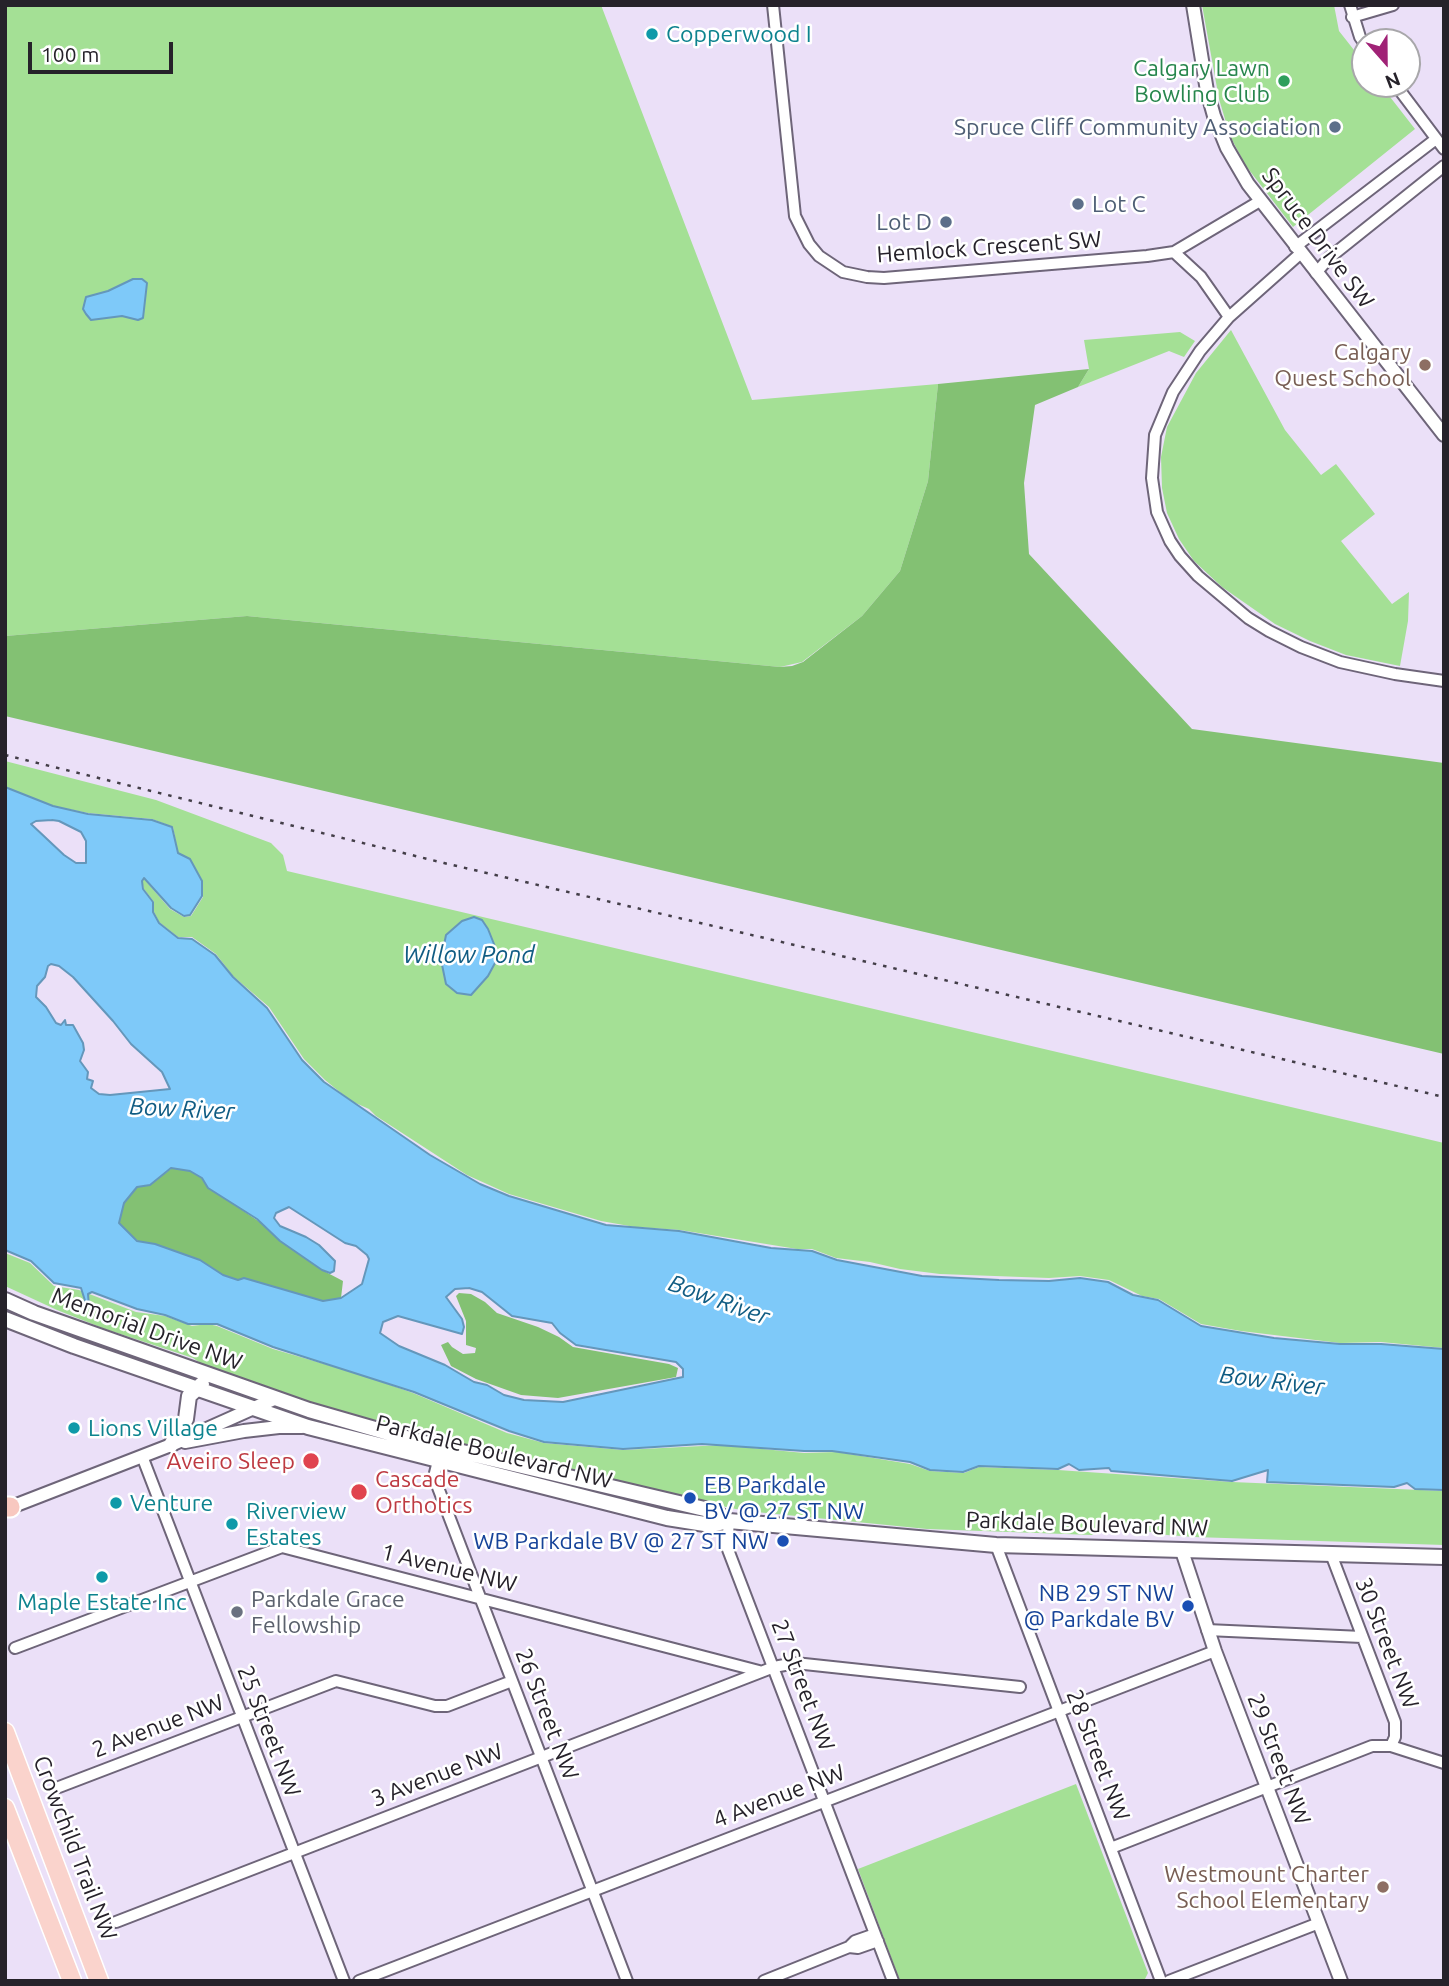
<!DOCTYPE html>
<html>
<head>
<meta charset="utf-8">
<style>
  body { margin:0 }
  #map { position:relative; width:1449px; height:1986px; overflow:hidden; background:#ebe0f8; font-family:Ubuntu,sans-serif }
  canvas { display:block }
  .frame { position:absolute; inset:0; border:7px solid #26222a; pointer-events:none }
  .north { position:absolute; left:1351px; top:28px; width:70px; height:70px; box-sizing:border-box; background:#fff; border:2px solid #a8a7aa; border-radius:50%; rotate:159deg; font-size:19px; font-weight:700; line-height:28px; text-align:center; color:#26222a }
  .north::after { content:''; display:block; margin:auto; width:24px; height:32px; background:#a02276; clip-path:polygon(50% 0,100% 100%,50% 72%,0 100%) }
  .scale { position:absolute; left:28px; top:42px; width:145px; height:32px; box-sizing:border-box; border:4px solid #26222a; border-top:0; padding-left:9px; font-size:21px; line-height:24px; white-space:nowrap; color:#26222a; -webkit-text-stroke:5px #fff; paint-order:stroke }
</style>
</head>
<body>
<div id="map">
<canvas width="1449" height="1986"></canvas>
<div class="frame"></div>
<div class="north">N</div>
<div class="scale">100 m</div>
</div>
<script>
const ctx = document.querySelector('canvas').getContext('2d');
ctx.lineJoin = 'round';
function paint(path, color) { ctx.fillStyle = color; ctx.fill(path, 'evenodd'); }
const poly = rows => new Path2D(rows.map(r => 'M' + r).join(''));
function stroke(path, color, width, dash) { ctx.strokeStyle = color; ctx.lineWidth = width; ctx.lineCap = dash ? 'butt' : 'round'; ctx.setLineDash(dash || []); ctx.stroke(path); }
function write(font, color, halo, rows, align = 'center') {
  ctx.font = font + ' Ubuntu,sans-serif'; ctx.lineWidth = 5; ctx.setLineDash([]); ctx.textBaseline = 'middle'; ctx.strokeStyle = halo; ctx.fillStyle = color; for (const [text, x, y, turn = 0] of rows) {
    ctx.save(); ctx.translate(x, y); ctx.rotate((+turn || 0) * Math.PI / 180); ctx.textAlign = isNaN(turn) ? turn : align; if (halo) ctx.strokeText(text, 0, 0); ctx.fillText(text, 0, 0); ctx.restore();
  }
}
paint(poly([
  [5,5,601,5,752,400,938,384,928,481,900,571,862,616,802,662,780,667,247,616,5,636],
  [1202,5,1334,5,1339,31,1365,64,1365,84,1380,84,1415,129,1293,227,1246,166,1230,136,1219,99],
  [1231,330,1285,430,1321,475,1336,464,1375,514,1341,541,1392,604,1409,592,1408,621,1400,666,1346,655,1310,641,1275,624,1222,587,1194,561,1179,539,1167,513,1162,488,1161,457,1167,427,1196,373],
  [1180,332,1195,341,1184,357,1169,351,1078,387,1089,369,1084,340],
  [5,761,156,800,271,843,283,855,287,871,1444,1143,1444,1348,1381,1342,1340,1343,1241,1331,1201,1324,1159,1299,1142,1296,1109,1280,1080,1276,1049,1278,940,1274,900,1269,870,1262,836,1258,812,1249,797,1249,680,1230,635,1227,601,1221,509,1194,467,1175,376,1116,369,1109,351,1101,325,1080,304,1059,269,1007,233,976,216,954,192,937,178,937,159,922,154,912,154,902,144,889,142,881,144,879,170,909,184,917,191,916,203,897,202,880,190,859,178,853,173,827,152,819,88,813,53,806,19,793,5,786],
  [5,1253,30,1263,54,1286,79,1290,136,1312,165,1316,192,1326,208,1324,217,1326,273,1349,362,1375,413,1393,507,1433,544,1443,623,1450,722,1445,804,1453,837,1452,910,1464,930,1471,964,1473,979,1467,1058,1470,1232,1482,1444,1491,1444,1545,1194,1537,1167,1535,1118,1526,1099,1530,1092,1535,927,1529,746,1511,686,1499,540,1464,291,1398,206,1367,193,1358,105,1329,57,1310,5,1286],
  [1076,1784,1148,1973,1144,1981,900,1981,858,1869]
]), '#a4e095');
paint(poly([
  [1089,369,1078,387,1035,405,1024,483,1029,554,1192,729,1444,763,1444,1054,5,716,5,636,247,616,780,667,792,666,803,662,862,616,900,571,928,481,938,384],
  [172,1168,190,1171,202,1178,213,1190,264,1225,280,1241,322,1270,343,1281,341,1298,323,1301,244,1278,238,1280,223,1275,200,1260,155,1244,141,1243,131,1236,119,1223,124,1203,137,1187,150,1185],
  [459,1293,471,1294,485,1302,497,1313,538,1327,559,1337,573,1347,669,1364,678,1368,676,1377,558,1398,521,1395,476,1379,451,1366,441,1345,448,1342,452,1347,463,1354,475,1353,476,1348,466,1345,466,1321,456,1296]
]), '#83c173');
const water = poly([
  [133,279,142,279,147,283,143,318,138,320,122,316,91,320,86,314,83,309,86,297,108,291,133,279],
  [5,787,53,806,88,814,152,820,172,827,178,853,190,859,202,881,202,896,190,915,184,916,171,908,144,878,142,881,143,889,153,902,153,912,159,923,178,938,192,939,215,955,233,977,267,1008,302,1060,324,1082,430,1155,480,1184,509,1196,606,1225,679,1231,771,1248,812,1251,837,1260,922,1276,999,1280,1049,1281,1080,1278,1108,1282,1133,1295,1158,1300,1201,1326,1274,1338,1340,1344,1381,1344,1444,1349,1444,1490,1415,1489,1407,1483,1394,1487,1267,1482,1268,1470,1232,1481,1111,1471,1109,1468,1079,1470,1069,1464,1058,1469,979,1466,963,1472,930,1470,910,1462,832,1451,804,1451,702,1444,623,1449,544,1442,509,1431,414,1392,273,1347,217,1324,188,1324,165,1315,137,1309,92,1292,88,1294,89,1306,87,1307,81,1288,54,1283,31,1261,5,1250,5,787],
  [52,820,59,821,81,832,86,841,86,863,76,863,64,855,31,824,36,821,52,820],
  [51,964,59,966,73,977,113,1021,131,1044,162,1072,170,1089,110,1095,99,1094,91,1088,93,1081,87,1079,88,1072,80,1061,84,1050,83,1043,73,1025,66,1025,65,1020,61,1025,56,1023,46,1007,36,997,37,986,45,977,48,966,51,964],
  [171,1168,190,1171,202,1178,208,1188,257,1219,280,1241,322,1270,330,1273,334,1271,335,1261,319,1245,306,1237,280,1226,274,1218,276,1213,289,1207,345,1243,356,1246,367,1255,369,1259,362,1284,341,1298,323,1301,244,1278,238,1280,223,1275,200,1260,155,1244,137,1241,119,1223,124,1203,137,1187,150,1185,171,1168],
  [469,1288,482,1292,512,1316,552,1323,560,1333,576,1345,676,1362,683,1369,683,1377,563,1402,524,1400,504,1395,487,1385,474,1382,445,1365,399,1346,380,1333,383,1322,398,1316,462,1334,464,1327,462,1319,446,1297,455,1289,469,1288],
  [474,917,482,920,488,929,496,949,495,963,488,976,471,995,457,993,446,984,441,960,446,935,462,921,474,917]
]);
paint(water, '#7ec9f9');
stroke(water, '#6497bb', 2);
const minor = poly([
  [773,5,795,216,809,244,819,256,843,272,867,277,884,278,1147,256,1174,252,1260,201],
  [1350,5,1360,37,1365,44],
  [1352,17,1393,5],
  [1395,84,1444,149],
  [1295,247,1436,139],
  [1174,252,1201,277,1229,317],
  [1301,253,1229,317,1200,351,1173,392,1155,435,1152,478,1157,512,1170,541,1180,556,1198,576,1248,618,1269,631,1301,647,1340,662,1395,674,1444,681],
  [1316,273,1329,258,1444,166],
  [142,1456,344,1981],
  [438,1461,434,1477,627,1981],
  [729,1521,727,1547,893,1981],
  [996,1545,1161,1981],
  [1331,1554,1395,1722,1395,1737,1391,1746],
  [1207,1630,1362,1637],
  [15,1648,282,1547,759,1671],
  [59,1787,336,1681,435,1706,447,1706,512,1681],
  [1111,1848,1372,1746,1391,1746,1444,1763],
  [116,1922,774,1667,795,1663,1020,1687],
  [849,1947,858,1948,878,1941],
  [359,1981,1215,1651],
  [764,1981,849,1947,855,1941,875,1934],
  [1169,1981,1319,1923]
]);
const tertiary = poly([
  [1193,5,1207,91,1214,116,1227,148,1248,184,1444,435],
  [185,1442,244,1431,279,1427,302,1427],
  [6,1509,171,1445,274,1399],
  [1182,1551,1215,1651,1341,1981]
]);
const secondary = poly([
  [5,1300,34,1313,309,1410,420,1442,713,1511,729,1521],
  [5,1319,74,1346,308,1427,667,1518,711,1525,729,1521,996,1545,1444,1557],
  [171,1445,186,1419,189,1396,202,1384]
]);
const trunk = poly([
  [5,1732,99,1981],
  [5,1808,72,1981]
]);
const motorway = poly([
  [5,1507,10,1507]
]);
stroke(minor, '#6e6579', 14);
stroke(tertiary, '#6e6579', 16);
stroke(secondary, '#6e6579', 18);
stroke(trunk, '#fff', 21);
stroke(motorway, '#fff', 23);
stroke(minor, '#fff', 10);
stroke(tertiary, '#fff', 12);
stroke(secondary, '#fff', 14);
stroke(trunk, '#fad3cc', 18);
stroke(motorway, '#f8c8c0', 19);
stroke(poly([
  [5,755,444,863,1444,1097]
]), '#433e48', 2.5, [3.5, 7]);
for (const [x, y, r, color] of [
  [652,34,7,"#0f9aa8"],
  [1284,81,7,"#2e9e5b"],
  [1335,127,7,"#5c6f8a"],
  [1078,204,7,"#5c6f8a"],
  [946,222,7,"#5c6f8a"],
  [1425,365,7,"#8d6e63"],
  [74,1428,7,"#0f9aa8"],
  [311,1461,9,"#e0444e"],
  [359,1492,9,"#e0444e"],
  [690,1498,7,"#1a4fb4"],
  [116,1503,7,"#0f9aa8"],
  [232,1524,7,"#0f9aa8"],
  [783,1541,7,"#1a4fb4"],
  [102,1577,7,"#0f9aa8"],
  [1188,1606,7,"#1a4fb4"],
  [237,1612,7,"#6b7280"],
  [1383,1887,7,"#8d6e63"]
]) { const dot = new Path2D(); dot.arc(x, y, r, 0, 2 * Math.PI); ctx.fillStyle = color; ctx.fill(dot); stroke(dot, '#fff', 2.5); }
write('23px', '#0d838f', '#fff', [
  ["Copperwood I",666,34],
  ["Lions Village",88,1428],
  ["Venture",130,1503],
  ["Riverview",246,1511],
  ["Estates",246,1537],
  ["Maple Estate Inc",102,1602,"center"]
], 'left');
write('23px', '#27864d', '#fff', [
  ["Calgary Lawn",1270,68],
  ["Bowling Club",1270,94]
], 'right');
write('23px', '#4e5e75', '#fff', [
  ["Spruce Cliff Community Association",1321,127],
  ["Lot C",1092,204,"left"],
  ["Lot D",932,222]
], 'right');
write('23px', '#26222a', '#fff', [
  ["Spruce Drive SW",1318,238,53],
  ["Hemlock Crescent SW",989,247,-4],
  ["Memorial Drive NW",147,1329,20],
  ["Parkdale Boulevard NW",494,1452,14],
  ["Parkdale Boulevard NW",1087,1524,2],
  ["1 Avenue NW",449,1568,14],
  ["30 Street NW",1387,1643,69],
  ["27 Street NW",803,1685,69],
  ["26 Street NW",547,1714,69],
  ["2 Avenue NW",158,1726,-21],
  ["25 Street NW",269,1731,69],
  ["28 Street NW",1098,1755,69],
  ["29 Street NW",1279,1759,69],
  ["3 Avenue NW",437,1775,-21],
  ["4 Avenue NW",779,1796,-21],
  ["Crowchild Trail NW",75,1848,69]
]);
write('23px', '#785e54', '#fff', [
  ["Calgary",1411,352],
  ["Quest School",1411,378],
  ["Westmount Charter",1369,1874],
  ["School Elementary",1369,1900]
], 'right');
write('23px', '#be3a42', '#fff', [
  ["Aveiro Sleep",295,1461],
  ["Cascade",375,1479,"left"],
  ["Orthotics",375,1505,"left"]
], 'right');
write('23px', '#164399', '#fff', [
  ["EB Parkdale",704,1485,"left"],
  ["BV @ 27 ST NW",704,1511,"left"],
  ["WB Parkdale BV @ 27 ST NW",769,1541],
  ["NB 29 ST NW",1174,1593],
  ["@ Parkdale BV",1174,1619]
], 'right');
write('23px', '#5b616d', '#fff', [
  ["Parkdale Grace",251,1599],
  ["Fellowship",251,1625]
], 'left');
write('italic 24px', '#105c83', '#fff', [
  ["Willow Pond",469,955],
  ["Bow River",182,1109,3],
  ["Bow River",719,1300,20],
  ["Bow River",1272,1381,7]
]);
</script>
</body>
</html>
